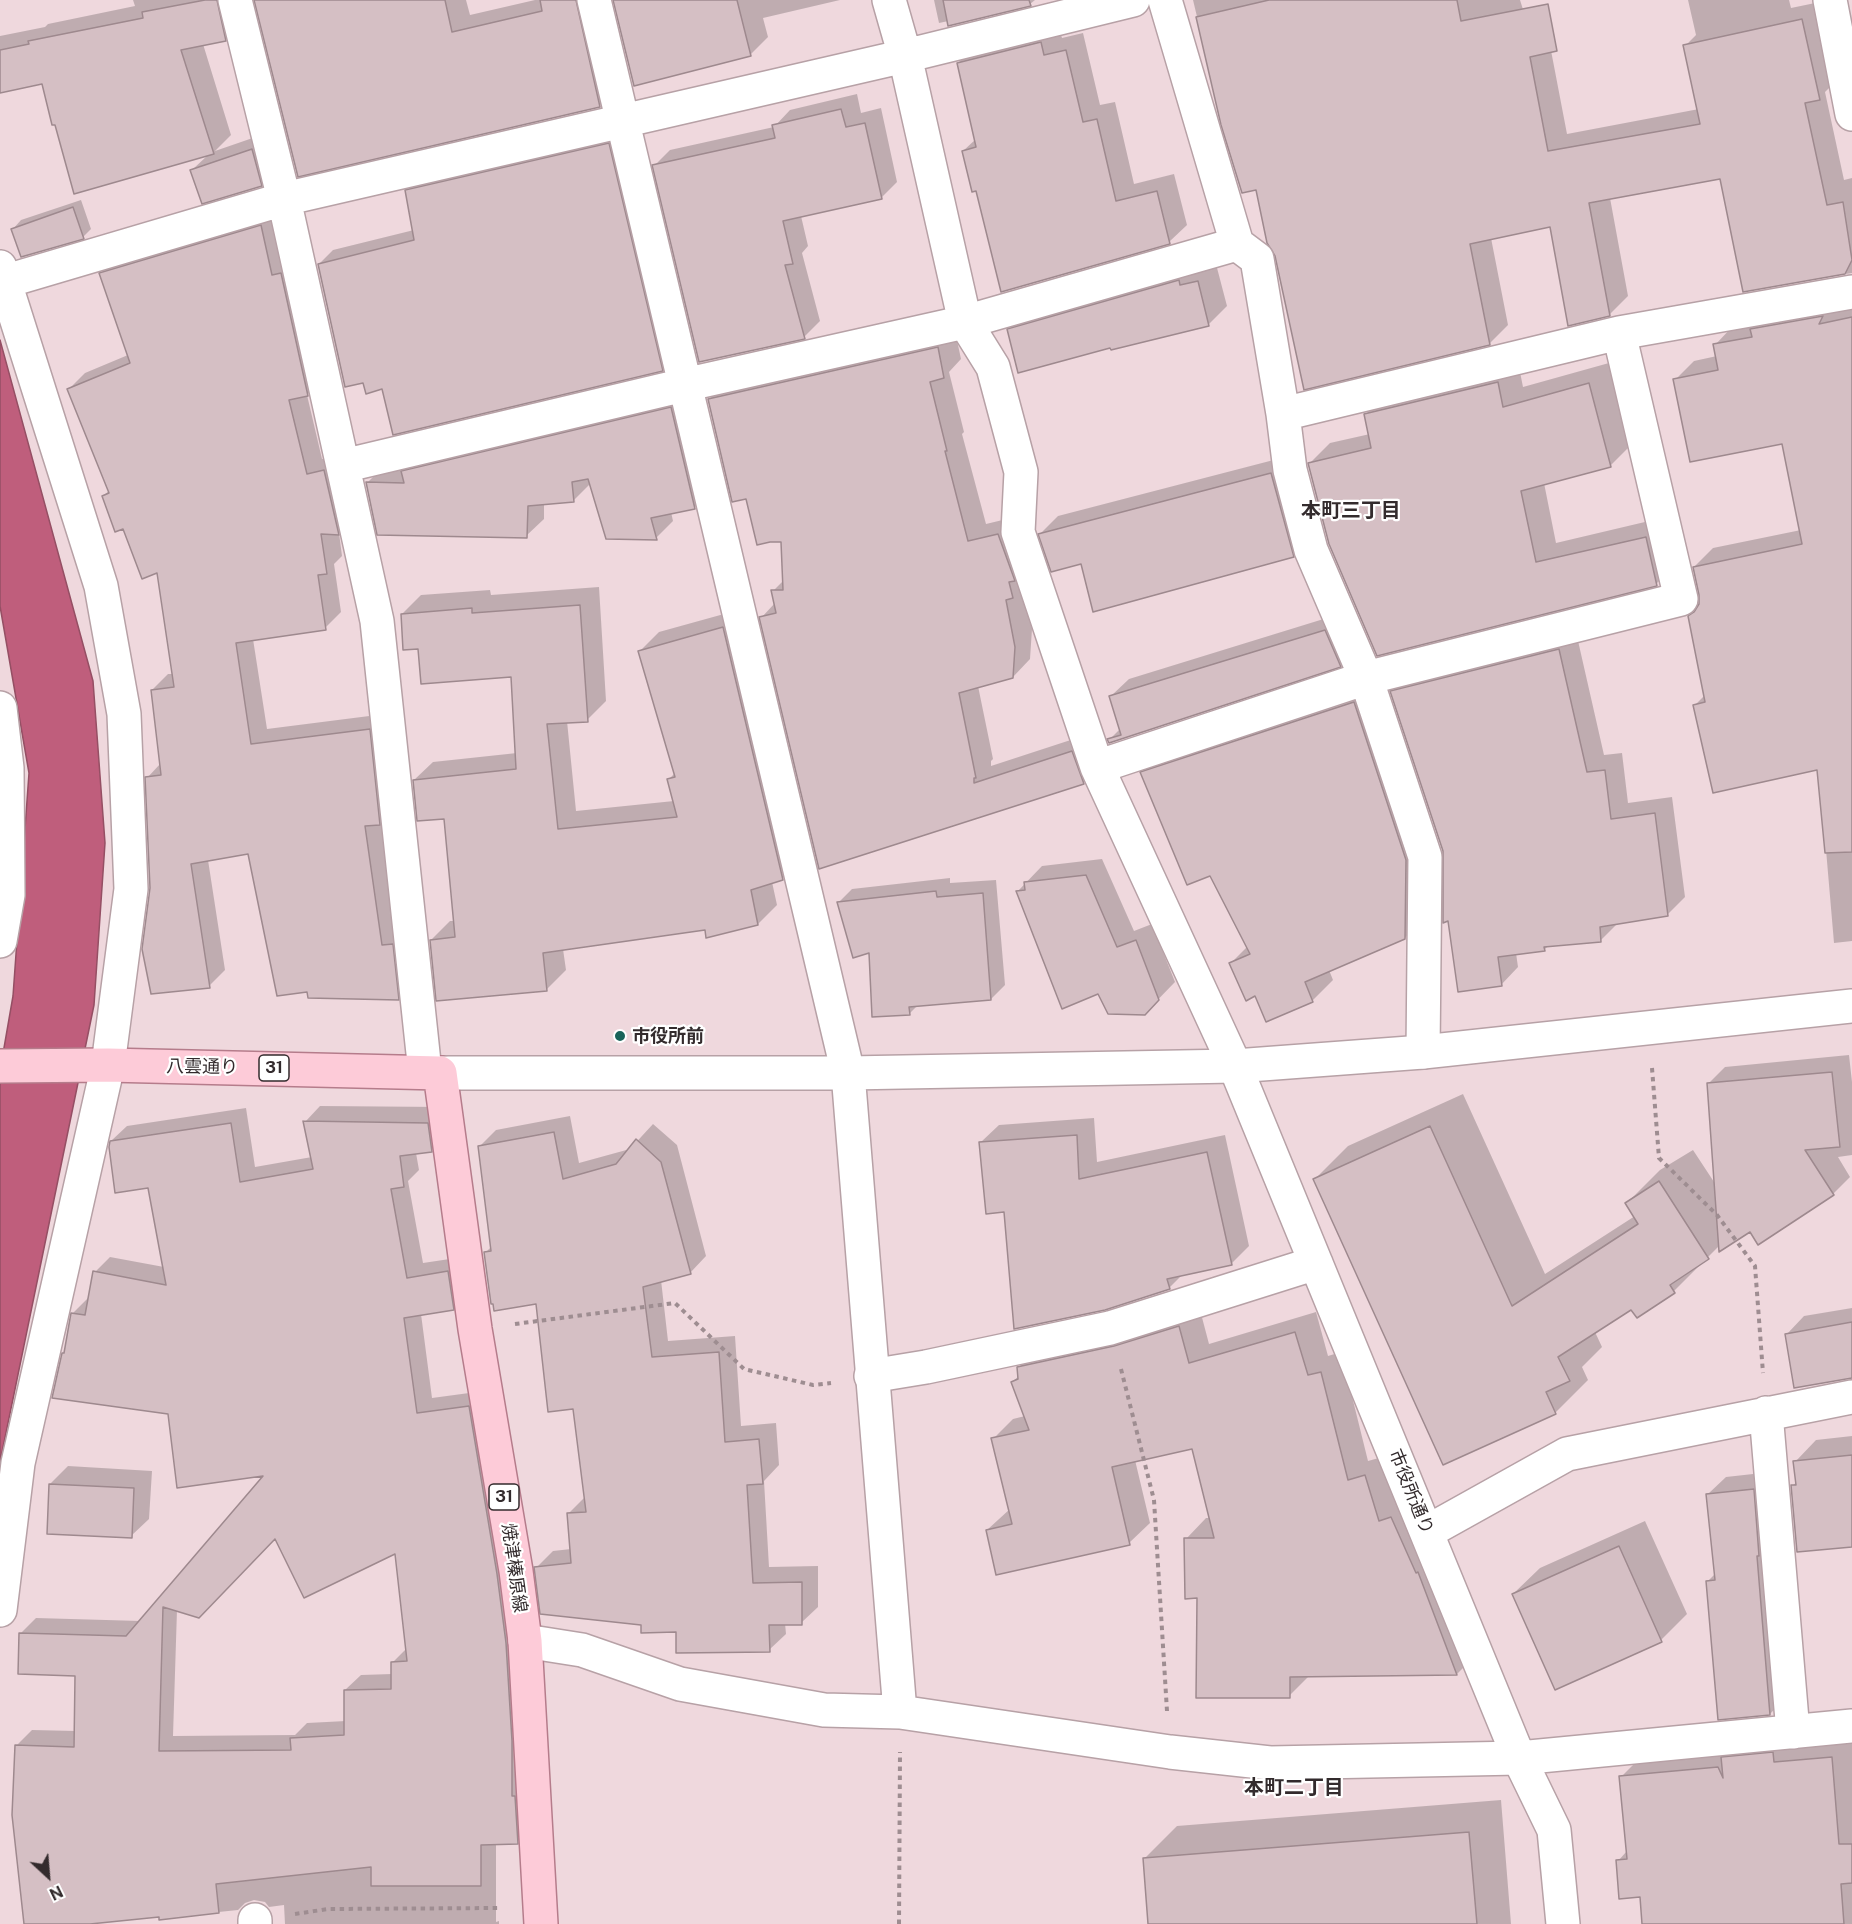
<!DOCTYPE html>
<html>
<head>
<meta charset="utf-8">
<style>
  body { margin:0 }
  #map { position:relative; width:1852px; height:1924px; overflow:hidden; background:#efd8dd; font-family:"Public Sans",sans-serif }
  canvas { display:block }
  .north { position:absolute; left:18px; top:1846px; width:60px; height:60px; -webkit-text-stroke:4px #fff; paint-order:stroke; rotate:154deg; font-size:16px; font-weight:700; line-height:24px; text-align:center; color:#332b2d }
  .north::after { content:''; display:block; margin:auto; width:21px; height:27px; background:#332b2d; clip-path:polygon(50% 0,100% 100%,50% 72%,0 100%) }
</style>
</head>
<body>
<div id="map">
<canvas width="1852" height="1924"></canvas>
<div class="north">N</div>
</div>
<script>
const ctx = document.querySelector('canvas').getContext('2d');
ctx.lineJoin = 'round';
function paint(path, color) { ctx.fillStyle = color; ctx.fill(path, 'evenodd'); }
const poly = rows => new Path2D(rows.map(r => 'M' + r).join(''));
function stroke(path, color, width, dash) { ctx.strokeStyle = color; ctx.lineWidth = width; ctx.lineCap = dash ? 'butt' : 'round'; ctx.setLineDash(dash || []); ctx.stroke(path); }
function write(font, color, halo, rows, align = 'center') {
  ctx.font = font + ' "Public Sans","Noto Sans JP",sans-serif'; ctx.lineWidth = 4.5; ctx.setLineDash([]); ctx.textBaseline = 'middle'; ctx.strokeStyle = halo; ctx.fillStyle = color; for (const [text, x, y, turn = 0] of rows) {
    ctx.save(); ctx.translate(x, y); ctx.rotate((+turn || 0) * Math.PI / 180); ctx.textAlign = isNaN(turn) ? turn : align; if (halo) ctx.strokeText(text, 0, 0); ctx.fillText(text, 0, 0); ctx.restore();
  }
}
const water = poly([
  [0,340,93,681,105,843,94,1005,0,1462,0,1071,13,996,29,773,0,606,0,340]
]);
paint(water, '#bf5e7c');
stroke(water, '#954f64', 1.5);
paint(poly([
  [133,0,238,0,243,22,225,40,203,44,231,135,215,151,270,132,279,167,261,185,192,170,208,155,43,83,0,92,0,36,45,27,48,24,135,6],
  [256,0,466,0,470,15,535,0,597,0,617,88,599,106],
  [615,0,840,0,763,18,768,37,750,55],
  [934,0,1035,0,1030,4,939,23],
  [1193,0,1520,0,1534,44,1549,40,1567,134,1699,109,1685,46,1696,35,1688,0,1789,0,1791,8,1820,2,1837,80,1825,92,1844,180,1852,178,1852,273,1744,290,1721,178,1610,198,1628,296,1609,315,1551,225,1491,238,1508,325,1490,343,1277,255,1257,188,1223,125],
  [1058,25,1062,38,1083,33,1100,105,1115,102,1134,184,1174,174,1187,225,1169,242,977,189,963,151,976,139,958,63,976,45],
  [857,94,861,113,881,108,897,182,881,198,801,216,808,246,802,253,820,321,804,337,654,166,670,150,774,127,790,110],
  [623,130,676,355,662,369,383,387,319,264,333,250,414,230,406,191,420,177],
  [81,200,91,229,83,237,13,229,21,220],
  [277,210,323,378,307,395,322,459,340,455,354,517,339,533,342,556,334,564,341,612,325,628,253,639,267,729,385,714,414,983,398,999,249,852,208,860,225,970,209,986,151,888,147,778,161,763,152,690,168,674,174,674,158,571,124,527,103,496,110,490,69,389,85,373,128,355,100,274,116,258],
  [1216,264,1227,306,1209,324,1112,349,1111,346,1009,330,1027,312],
  [1852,296,1852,941,1834,943,1819,768,1695,705,1705,695,1689,617,1701,604,1694,567,1713,548,1801,530,1783,443,1675,380,1694,361,1717,356,1715,345,1733,326],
  [955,331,961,359,949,372,964,432,962,434,986,524,1015,517,1023,585,1032,629,1030,659,1013,677,978,686,993,759,991,761,991,766,1089,734,1101,765,1083,783,820,867,761,618,775,603,773,591,784,580,783,540,747,497,709,399,727,382],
  [1518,362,1523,387,1609,363,1631,445,1611,465,1544,483,1556,543,1666,517,1677,564,1656,584,1378,654,1310,463,1330,443,1370,434,1366,414,1386,394],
  [688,391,712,490,694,508,671,512,673,521,656,538,591,483,573,501,544,503,544,519,526,536,367,483,384,466],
  [1289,456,1311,538,1293,556,1082,562,1040,534,1058,516],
  [599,587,606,701,587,720,567,721,576,811,674,801,669,779,675,773,640,651,659,632,742,609,801,860,782,879,772,882,777,905,758,924,706,928,563,949,566,970,547,989,431,940,450,921,455,921,445,817,414,780,433,762,517,753,512,676,420,647,402,614,421,595,490,590,491,595],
  [1343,613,1358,648,1340,665,1109,740,1121,728,1111,696,1129,679],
  [1576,632,1604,755,1622,753,1628,803,1672,797,1685,897,1667,915,1618,923,1600,941,1549,945,1544,950,1516,953,1518,967,1501,985,1444,851,1392,692,1409,674],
  [1375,682,1426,916,1405,938,1329,970,1333,980,1312,1001,1256,994,1231,963,1248,946,1210,874,1142,773,1163,752],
  [1102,859,1134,931,1152,924,1175,982,1144,1014,1099,992,1018,891,1042,866],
  [950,878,950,883,996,880,1005,985,991,999,918,1005,909,1014,838,903,852,889],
  [1849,1055,1852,1082,1852,1155,1838,1157,1850,1177,1833,1194,1750,1230,1720,1245,1674,1291,1637,1315,1632,1308,1595,1332,1602,1347,1582,1367,1588,1380,1555,1413,1315,1179,1348,1146,1463,1094,1545,1274,1635,1216,1627,1203,1660,1170,1693,1150,1716,1185,1708,1084,1725,1067],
  [320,1106,443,1107,447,1135,431,1151,416,1153,419,1170,408,1181,423,1263,463,1257,468,1293,453,1309,421,1314,432,1398,484,1391,533,1827,517,1842,496,1843,496,1922,499,1921,499,1924,285,1924,284,1905,269,1907,265,1902,254,1900,245,1903,238,1910,161,1918,161,1915,77,1924,25,1924,16,1746,32,1730,76,1731,76,1675,20,1634,36,1618,141,1621,267,1474,66,1351,73,1313,88,1298,95,1272,110,1257,164,1267,149,1186,111,1141,127,1126,246,1108,255,1167,312,1157,305,1122],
  [275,1537,396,1551,407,1648,393,1662,392,1674,361,1675,345,1690,346,1721,307,1723,295,1735,173,1736,177,1610],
  [570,1116,579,1163,630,1149,653,1124,677,1145,706,1256,690,1273,661,1280,668,1341,735,1336,741,1426,776,1423,779,1465,764,1481,769,1567,818,1566,818,1607,801,1623,785,1623,786,1634,769,1650,642,1624,536,1568,553,1551,571,1549,568,1514,585,1497,575,1407,537,1302,485,1253,492,1246,480,1146,496,1130],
  [1094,1118,1097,1162,1225,1135,1249,1246,1231,1264,1183,1274,1169,1288,1006,1210,981,1142,999,1125],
  [1199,1306,1209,1344,1316,1312,1328,1356,1341,1352,1368,1461,1386,1456,1477,1654,1457,1674,1310,1675,1289,1696,1198,1597,1186,1539,1206,1518,1210,1518,1193,1447,1135,1460,1150,1523,1129,1543,987,1530,1010,1509,993,1439,1013,1419,1025,1416,1012,1382,1019,1376,1019,1367,1039,1347],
  [1852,1308,1852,1376,1787,1334,1804,1316],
  [1852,1436,1852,1546,1792,1486,1797,1482,1795,1462,1816,1440],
  [68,1466,152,1471,149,1519,131,1536,50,1484],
  [1771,1472,1787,1696,1770,1714,1708,1581,1716,1573,1708,1494,1726,1477],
  [1645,1521,1687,1614,1661,1640,1513,1594,1540,1568],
  [1852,1737,1852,1924,1643,1924,1642,1896,1618,1861,1627,1851,1621,1777,1642,1756],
  [1501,1800,1511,1924,1149,1924,1144,1859,1177,1826]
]), '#0003');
const building = poly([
  [205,0,217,0,226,41,181,50,214,154,74,194,55,125,52,125,42,84,0,93,0,50,29,44,28,41,143,18,142,12,205,0],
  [254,0,445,0,452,32,542,11,540,0,576,0,600,107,298,177,254,0],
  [613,0,737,0,751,56,634,86,613,0],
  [943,0,1029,0,1031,6,948,26,943,0],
  [1269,0,1457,0,1461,21,1548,4,1557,51,1530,57,1548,151,1700,124,1683,45,1802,19,1820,100,1805,103,1827,205,1843,202,1852,260,1845,274,1743,292,1720,179,1589,203,1610,316,1568,326,1550,227,1470,244,1490,345,1304,390,1275,256,1267,243,1256,190,1242,193,1221,125,1196,17,1269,0],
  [1041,42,1044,55,1066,50,1083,122,1097,119,1116,201,1157,191,1170,244,1001,292,976,191,972,192,962,151,976,147,957,63,1041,42],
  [841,109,846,127,865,123,882,199,783,221,793,264,785,265,805,339,699,362,652,165,775,138,772,125,841,109],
  [609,143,663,371,393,435,382,389,366,394,363,383,345,387,318,264,414,240,405,190,609,143],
  [252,149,262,186,202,204,190,170,252,149],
  [73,207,84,239,21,257,11,229,73,207],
  [261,225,272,275,281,273,308,396,289,400,307,474,324,470,339,535,321,534,327,574,318,575,326,630,236,643,251,744,370,729,380,825,365,826,382,945,393,944,399,1000,308,998,307,992,277,996,248,854,191,864,210,988,151,994,142,949,150,888,145,777,161,775,151,690,174,687,157,573,142,579,123,529,115,532,102,496,109,493,67,389,130,363,99,273,261,225],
  [1179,280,1180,285,1198,281,1209,326,1111,350,1110,348,1018,373,1007,329,1179,280],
  [1823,316,1819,324,1852,317,1852,852,1825,853,1817,770,1713,793,1693,705,1705,702,1688,616,1694,612,1699,604,1699,595,1693,567,1802,544,1782,444,1690,462,1673,379,1718,370,1713,344,1752,337,1750,329,1823,316],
  [938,347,944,378,930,382,947,451,945,451,968,541,998,534,1015,581,1009,582,1013,598,1006,600,1015,647,1013,678,959,693,976,778,974,778,974,783,1072,751,1084,784,819,869,759,617,776,613,771,590,783,590,781,542,770,542,757,545,746,499,732,502,708,399,938,347],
  [1498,382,1503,407,1589,383,1611,467,1521,491,1536,562,1646,537,1657,586,1377,656,1329,544,1308,463,1371,448,1364,414,1498,382],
  [671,407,695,509,651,518,657,540,606,539,588,479,572,482,574,502,528,506,527,538,377,535,366,482,404,483,401,471,671,407],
  [1271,473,1294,557,1093,612,1081,564,1051,572,1038,534,1271,473],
  [580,605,588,722,547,724,558,829,677,817,667,779,675,777,638,651,723,627,783,880,751,890,758,925,706,938,705,930,543,953,547,991,436,1001,430,940,455,937,444,819,417,821,413,780,516,769,511,677,421,684,418,649,403,650,401,614,472,608,472,613,580,605],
  [1325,630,1341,667,1109,743,1107,739,1121,735,1109,696,1325,630],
  [1559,649,1587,772,1605,770,1611,819,1655,813,1668,916,1600,927,1601,942,1544,947,1545,951,1498,957,1502,986,1458,992,1448,921,1443,923,1443,851,1390,691,1559,649],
  [1354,702,1406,860,1405,939,1305,982,1313,1002,1266,1022,1255,996,1246,1001,1229,963,1250,954,1210,876,1187,885,1140,772,1354,702],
  [1086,875,1117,947,1136,940,1159,1000,1145,1015,1108,1014,1098,994,1062,1009,1016,891,1025,890,1024,882,1086,875],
  [936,891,937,897,983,893,991,1000,909,1007,910,1015,872,1017,869,953,853,958,837,902,936,891],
  [1832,1072,1840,1147,1805,1150,1834,1195,1758,1245,1750,1232,1719,1252,1707,1083,1832,1072],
  [303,1121,428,1123,432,1152,400,1156,404,1187,391,1189,407,1278,448,1271,454,1310,404,1318,417,1413,469,1406,497,1574,506,1643,512,1741,512,1796,515,1796,518,1844,481,1845,481,1886,371,1886,371,1867,216,1884,219,1913,159,1920,159,1917,90,1924,24,1924,12,1815,15,1745,74,1747,75,1676,18,1674,19,1633,126,1636,263,1476,177,1488,168,1414,52,1398,62,1353,64,1353,71,1313,85,1315,93,1271,166,1285,148,1188,115,1193,109,1147,110,1141,231,1123,240,1182,313,1169,303,1121],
  [275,1539,304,1598,395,1554,407,1661,391,1662,391,1689,344,1690,344,1735,290,1738,291,1750,159,1751,163,1607,199,1618,275,1539],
  [1430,1126,1512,1306,1638,1224,1625,1203,1659,1181,1709,1259,1670,1285,1675,1293,1637,1318,1631,1310,1558,1357,1570,1381,1546,1392,1556,1414,1443,1465,1313,1179,1430,1126],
  [554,1132,563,1179,616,1164,636,1139,661,1162,691,1274,643,1287,652,1357,719,1352,725,1442,759,1439,763,1484,747,1485,753,1583,802,1582,802,1625,769,1625,770,1652,676,1653,676,1632,641,1633,641,1625,540,1614,534,1567,571,1563,567,1513,586,1512,573,1409,548,1412,536,1304,494,1311,493,1304,491,1304,484,1252,491,1251,478,1146,554,1132],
  [1077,1135,1079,1179,1207,1152,1232,1265,1167,1279,1170,1289,1105,1310,1014,1329,1004,1212,986,1214,979,1142,1077,1135],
  [1852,1322,1852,1378,1794,1388,1785,1334,1852,1322],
  [1179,1326,1189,1363,1295,1332,1308,1375,1321,1372,1348,1480,1365,1475,1379,1521,1391,1517,1416,1573,1418,1572,1457,1675,1290,1677,1290,1698,1196,1698,1197,1598,1185,1599,1184,1538,1214,1538,1192,1449,1112,1467,1130,1545,996,1575,986,1530,1012,1524,991,1438,1029,1430,1011,1382,1018,1379,1017,1367,1114,1346,1179,1326],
  [1852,1455,1852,1547,1797,1552,1791,1485,1796,1485,1793,1461,1852,1455],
  [49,1484,134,1488,132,1538,47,1534,49,1484],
  [1754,1489,1759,1556,1757,1556,1770,1715,1718,1720,1706,1581,1715,1580,1706,1494,1754,1489],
  [1619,1546,1662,1642,1555,1690,1512,1594,1619,1546],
  [1773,1752,1774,1762,1832,1757,1839,1844,1852,1844,1852,1883,1841,1884,1844,1924,1642,1924,1640,1897,1619,1899,1616,1860,1627,1859,1619,1776,1718,1767,1723,1778,1721,1757,1773,1752],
  [1469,1832,1477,1924,1148,1924,1143,1858,1469,1832]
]);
paint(building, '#d5bfc4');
stroke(building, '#9e898e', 1.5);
const minor = poly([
  [235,0,284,199,377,621,425,1072],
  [594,0,848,1073],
  [889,0,905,56,965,322,993,367,1021,472,1018,532,1097,767,1235,1066,1519,1758,1554,1830,1563,1924],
  [1165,0,1237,244,1257,259,1283,414,1290,470,1311,550,1366,678,1425,857,1423,1052],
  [1830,0,1852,114],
  [0,267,101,586,124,714,131,889,108,1065,18,1463,0,1610],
  [0,283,284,199,905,56,1133,0],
  [1283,414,1619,333,1852,292],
  [343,466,684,385,965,322,1237,244],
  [0,708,7,768,8,895,0,941],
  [1097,767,1366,678,1681,599,1619,333],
  [871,1376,926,1367,1110,1328,1316,1263],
  [1766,1413,1793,1732],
  [1427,1532,1567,1454,1852,1397],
  [1519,1758,1852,1726],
  [255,1920,255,1924]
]);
const tertiary = poly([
  [440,1073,848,1073,1235,1066,1423,1052,1852,1006],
  [848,1073,900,1712],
  [525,1641,582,1650,680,1684,824,1710,900,1712,1170,1752,1270,1763,1519,1758]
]);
const primary = poly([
  [0,1066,108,1065,440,1073,475,1329,516,1571,525,1641,541,1924]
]);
stroke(minor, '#b7a1a6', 36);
stroke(tertiary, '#b7a1a6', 36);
stroke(primary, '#b57c8b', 36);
stroke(poly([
  [1652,1068,1659,1158,1717,1215,1755,1266,1763,1373],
  [515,1324,675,1303,744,1369,813,1385,831,1383],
  [1121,1369,1154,1500,1167,1711],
  [295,1914,328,1909,500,1908],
  [899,1924,900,1752]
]), '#9e8d91', 4, [4.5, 4.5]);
stroke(minor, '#fff', 33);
stroke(tertiary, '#fff', 33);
stroke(primary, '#fdcbd8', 33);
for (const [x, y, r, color] of [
  [620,1036,6,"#1a635a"]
]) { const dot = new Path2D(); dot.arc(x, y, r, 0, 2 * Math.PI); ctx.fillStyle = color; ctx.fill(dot); stroke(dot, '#fff', 2); }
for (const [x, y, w] of [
  [274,1068,30],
  [504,1497,30]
]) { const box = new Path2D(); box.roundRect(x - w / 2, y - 13, w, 26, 4.5); ctx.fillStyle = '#fff'; ctx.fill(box); stroke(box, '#332b2d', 1.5); }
write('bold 16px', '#332b2d', null, [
  ["31",274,1068],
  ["31",504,1497]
]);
write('bold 18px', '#332b2d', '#fff', [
  ["市役所前",632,1036]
], 'left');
write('18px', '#332b2d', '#fff', [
  ["八雲通り",202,1067,1],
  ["市役所通り",1411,1492,68],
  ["焼津榛原線",514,1568,82]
]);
write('bold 20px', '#332b2d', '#fff', [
  ["本町三丁目",1351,511],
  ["本町二丁目",1294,1788]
]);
</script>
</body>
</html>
